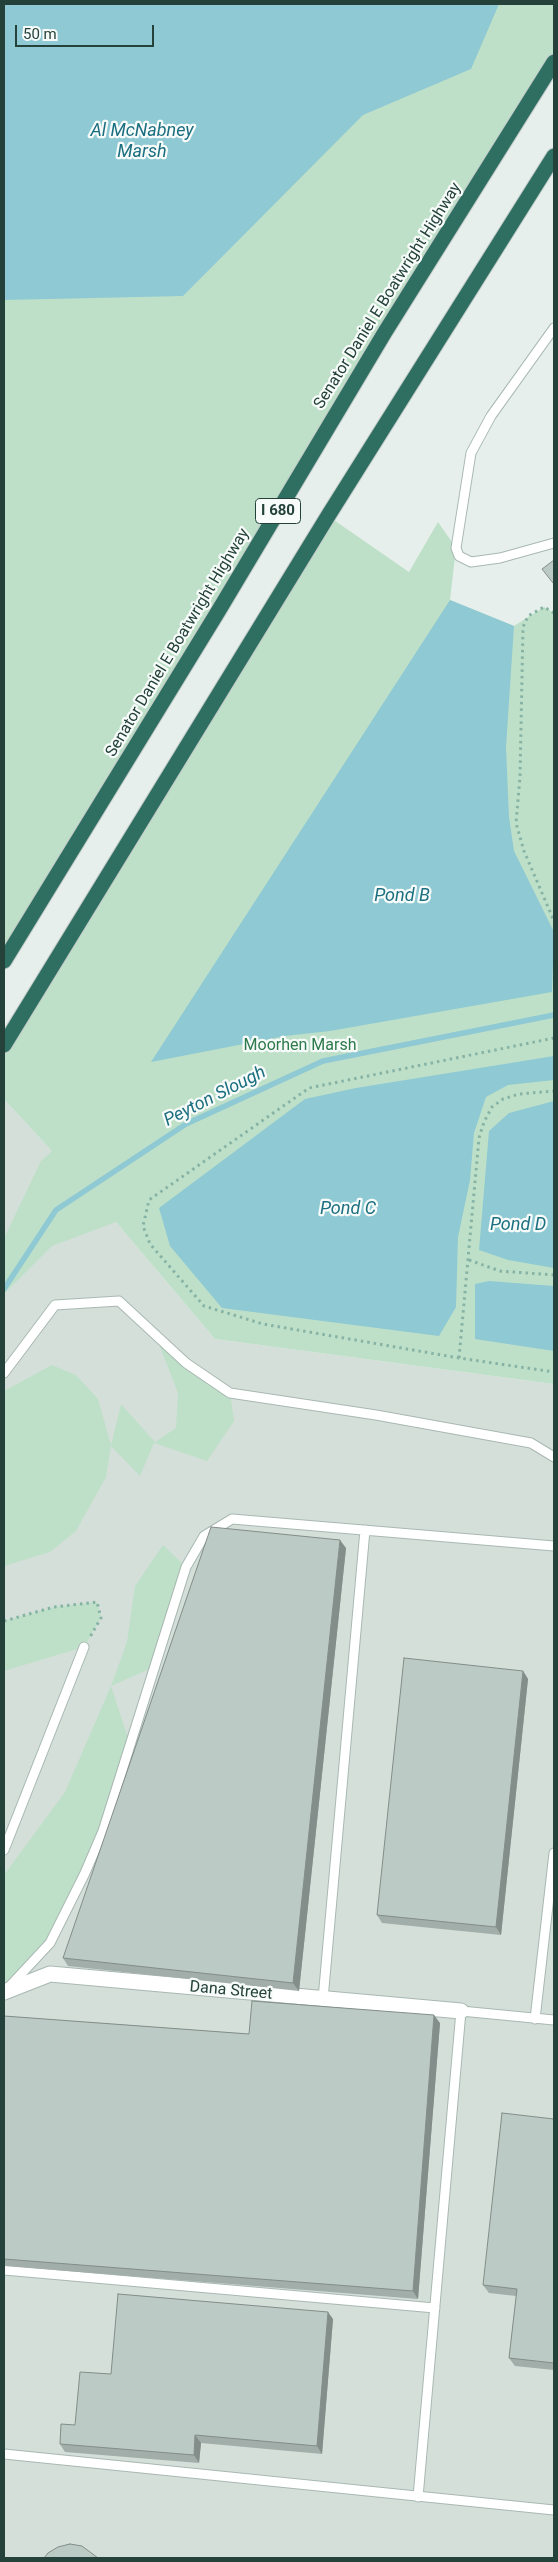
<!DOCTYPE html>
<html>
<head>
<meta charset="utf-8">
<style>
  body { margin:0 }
  #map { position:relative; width:558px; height:2562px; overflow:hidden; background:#e6efeb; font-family:Roboto,sans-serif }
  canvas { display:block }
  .frame { position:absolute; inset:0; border:5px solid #24423a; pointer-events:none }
  .scale { position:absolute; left:15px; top:25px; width:139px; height:22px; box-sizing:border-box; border:2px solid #24423a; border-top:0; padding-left:6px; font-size:15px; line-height:18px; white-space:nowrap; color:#24423a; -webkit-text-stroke:4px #f7fbf9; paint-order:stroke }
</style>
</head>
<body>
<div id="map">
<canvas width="558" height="2562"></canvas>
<div class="frame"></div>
<div class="scale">50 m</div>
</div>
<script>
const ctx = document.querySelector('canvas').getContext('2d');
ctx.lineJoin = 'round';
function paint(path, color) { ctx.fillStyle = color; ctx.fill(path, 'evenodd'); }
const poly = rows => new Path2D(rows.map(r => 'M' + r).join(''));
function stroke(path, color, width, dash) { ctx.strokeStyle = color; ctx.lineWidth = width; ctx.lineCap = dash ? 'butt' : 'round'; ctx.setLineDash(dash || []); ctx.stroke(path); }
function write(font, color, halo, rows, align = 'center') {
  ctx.font = font + ' Roboto,sans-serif'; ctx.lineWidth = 4.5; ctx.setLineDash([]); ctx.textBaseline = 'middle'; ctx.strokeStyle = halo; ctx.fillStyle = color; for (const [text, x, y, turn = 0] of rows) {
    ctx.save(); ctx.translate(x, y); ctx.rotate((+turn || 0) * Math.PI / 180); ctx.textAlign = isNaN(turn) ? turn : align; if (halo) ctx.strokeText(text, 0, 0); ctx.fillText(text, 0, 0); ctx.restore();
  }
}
paint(poly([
  [4,1099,94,1196,215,1339,554,1384,554,2558,4,2558]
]), '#d4dfda');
paint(poly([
  [4,4,554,4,554,62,4,960],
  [328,516,409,572,438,522,456,548,450,600,514,626,544,607,554,613,554,1384,215,1339,116,1222,52,1246,4,1294,4,1238,41,1161,52,1151,4,1099,4,1045],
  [155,1334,230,1393,234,1421,207,1461,154,1443,140,1476,111,1446,106,1477,76,1531,50,1552,4,1566,4,1391,52,1365,76,1375,98,1399,111,1445,121,1404,155,1442,176,1428,178,1393],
  [163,1545,186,1567,154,1667,111,1686,130,1744,103,1831,50,1943,4,1992,4,1875,65,1792,111,1686,127,1642,135,1586],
  [97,1602,101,1618,84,1647,4,1671,4,1621,54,1607]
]), '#bfe0c8');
paint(poly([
  [4,4,499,4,471,69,363,115,183,296,4,300],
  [450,600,514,626,506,747,509,817,514,851,554,932,552,992,330,1031,285,1036,151,1062],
  [554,1056,554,1080,508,1085,486,1097,474,1133,470,1180,458,1237,456,1307,439,1336,222,1308,170,1246,159,1208,305,1099,356,1088],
  [554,1101,554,1268,508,1260,479,1250,489,1131,509,1113],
  [489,1281,554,1286,554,1351,475,1339,475,1284]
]), '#8ec9d4');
stroke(poly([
  [4,1289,56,1210,186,1124,323,1061,554,1015]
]), '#8ec9d4', 5.5);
const lane = poly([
  [554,328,491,416,471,453,456,548,459,556,471,562,500,558,554,543],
  [4,1373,55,1305,119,1301,186,1363,230,1393,376,1415,531,1443,554,1457],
  [4,1850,84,1647],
  [9,1987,50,1943,85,1873,103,1831,186,1567,204,1536,232,1519,554,1546],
  [323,1999,365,1530],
  [535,2019,554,1853],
  [4,2270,435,2308],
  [4,2454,554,2510],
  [418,2497,461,2011,554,2020]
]);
const street = poly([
  [4,1992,50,1974,461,2011]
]);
const highway = poly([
  [4,961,219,610,385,332,554,62],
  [4,1045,328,516,554,156]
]);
stroke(lane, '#a8b8b2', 11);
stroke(street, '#a8b8b2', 17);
stroke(highway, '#c2cac8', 17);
stroke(poly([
  [554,613,544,607,528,616,523,627,520,777,516,823,524,851,554,921],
  [554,1038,309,1088,149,1200,143,1226,150,1244,204,1306,263,1324,459,1358,554,1372],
  [469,1260,500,1271,554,1275],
  [459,1358,479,1138,484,1122,492,1107,503,1099,519,1094,554,1091],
  [4,1621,54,1607,97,1602,101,1618,90,1637]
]), '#86b3a5', 3, [2.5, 4]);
stroke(lane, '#fff', 9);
stroke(street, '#fff', 15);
stroke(highway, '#2f6f62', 15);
paint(poly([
  [346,1548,299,1991,68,1966,63,1958],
  [523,1671,528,1679,501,1935,382,1923,377,1915],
  [4,2016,249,2034,440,2023,418,2299,4,2266],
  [554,2119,554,2370,515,2366,509,2358,516,2296,489,2293,483,2285],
  [333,2319,322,2454,201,2443,199,2463,65,2452,60,2444,75,2425,111,2374]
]), '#a1aea9');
paint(poly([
  [340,1540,346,1548,299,1991,293,1983],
  [523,1671,528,1679,501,1935,496,1927],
  [434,2015,440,2023,418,2299,413,2291],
  [328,2312,333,2319,322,2454,317,2446],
  [195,2435,201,2443,199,2463,194,2455]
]), '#838d89');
const building = poly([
  [554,560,554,582,553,583,542,569,554,560],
  [211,1527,340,1540,293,1983,63,1958,211,1527],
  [404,1658,523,1671,496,1927,377,1915,404,1658],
  [252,2001,434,2015,413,2291,4,2259,4,2016,249,2034,252,2001],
  [502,2113,554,2119,554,2363,509,2358,517,2289,483,2285,502,2113],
  [118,2294,328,2312,317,2446,195,2435,194,2455,60,2444,61,2424,75,2425,80,2372,111,2374,118,2294],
  [70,2544,82,2546,98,2558,44,2558,48,2553,58,2547,70,2544]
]);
paint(building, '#bbcac4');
stroke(building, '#838d89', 1);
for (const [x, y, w] of [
  [278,511,45]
]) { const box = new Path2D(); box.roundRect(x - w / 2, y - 12.5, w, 25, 4); ctx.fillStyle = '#f7fbf9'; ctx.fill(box); stroke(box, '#24423a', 1); }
write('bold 15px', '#24423a', null, [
  ["I 680",278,511]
]);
write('16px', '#24423a', '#f7fbf9', [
  ["Senator Daniel E Boatwright Highway",388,296,-58],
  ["Senator Daniel E Boatwright Highway",178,643,-59],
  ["Dana Street",231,1991,5]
]);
write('16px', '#2d7a4b', '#f7fbf9', [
  ["Moorhen Marsh",300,1046]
]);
write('italic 18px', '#1c6f80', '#f7fbf9', [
  ["Al McNabney",142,131],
  ["Marsh",142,152],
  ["Pond B",402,896],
  ["Peyton Slough",215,1097,-27],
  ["Pond C",348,1209],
  ["Pond D",518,1225]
]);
</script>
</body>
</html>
